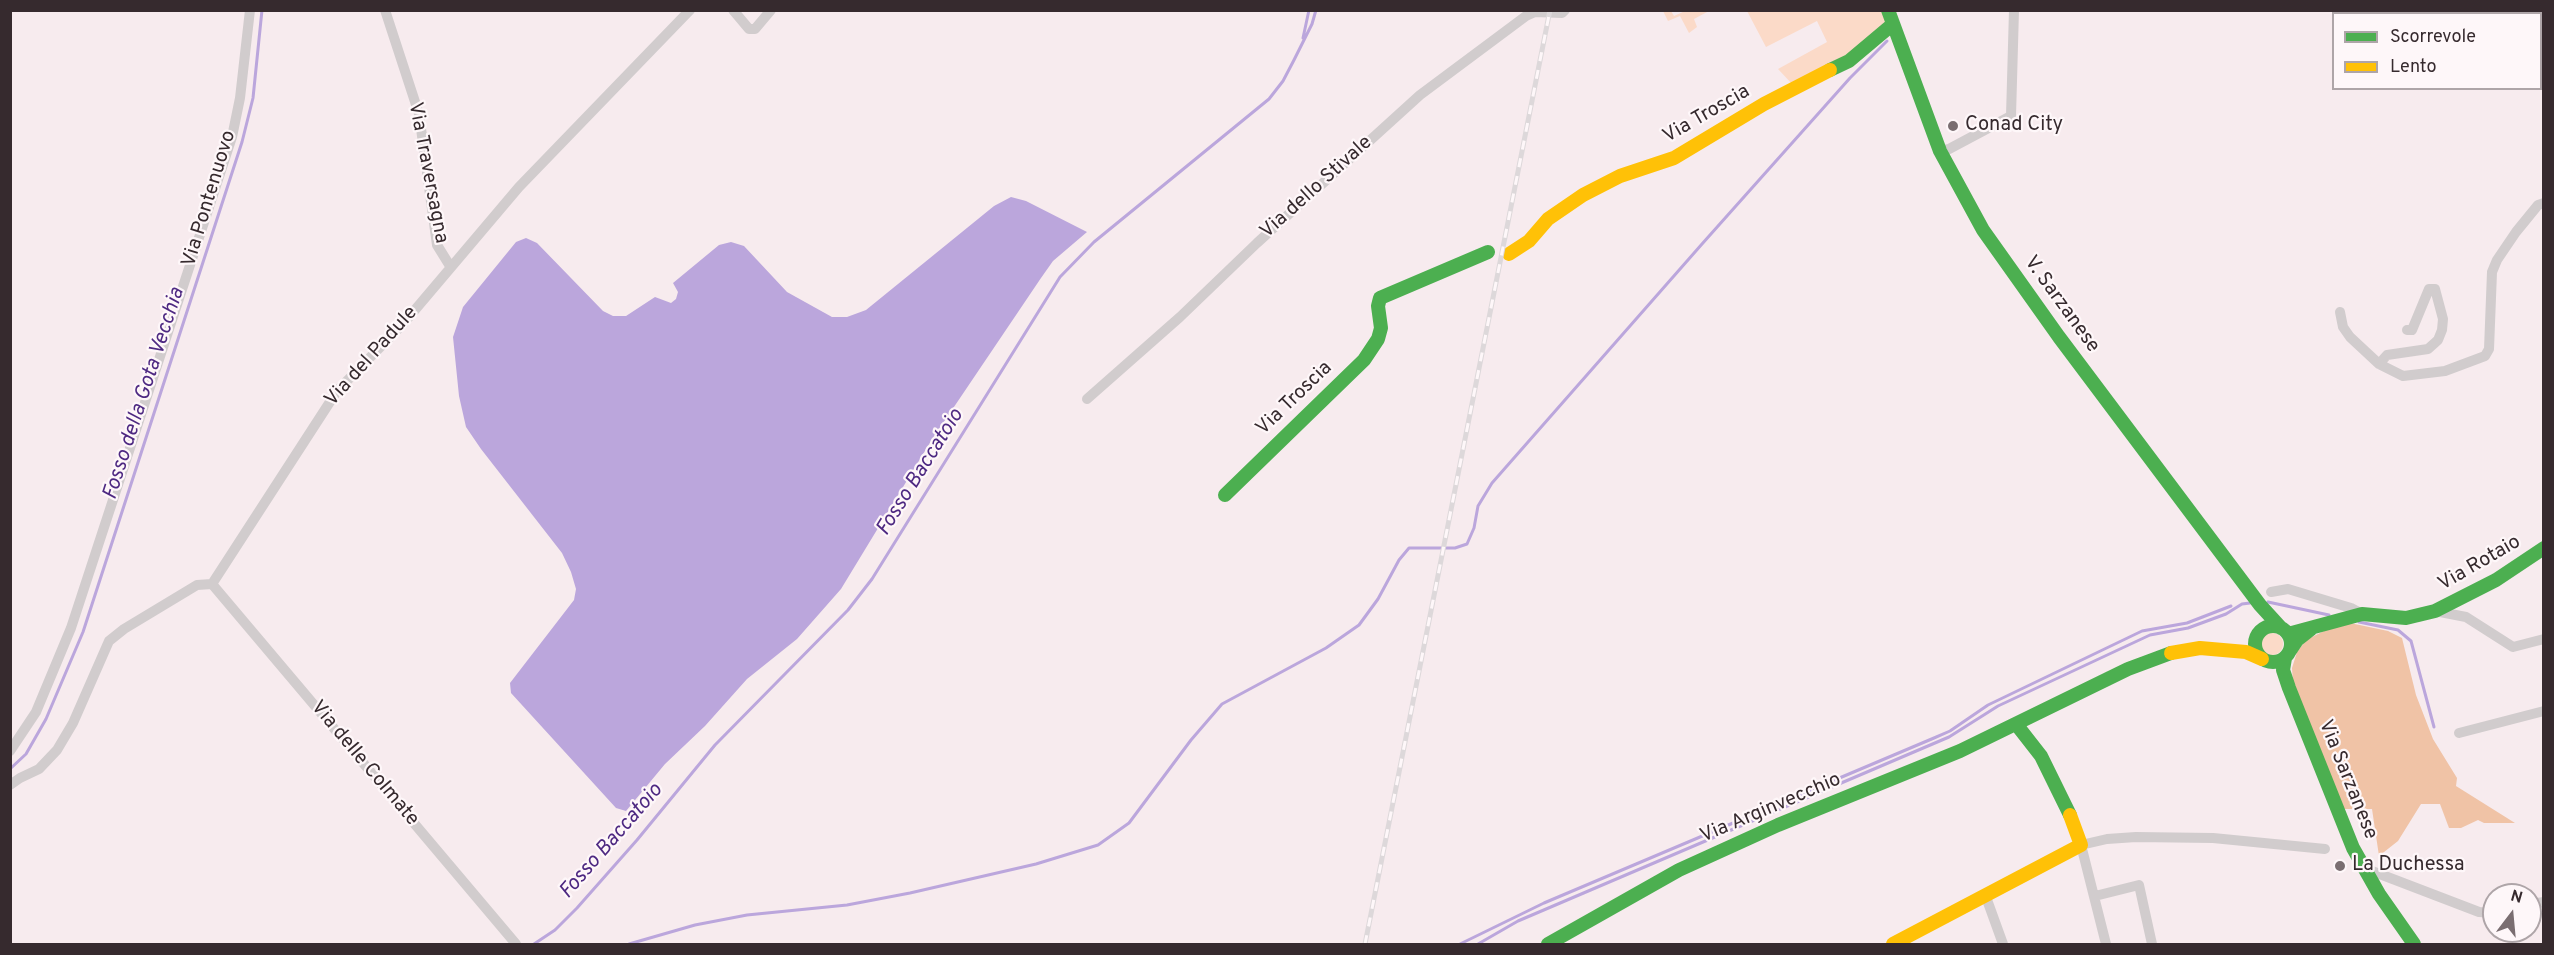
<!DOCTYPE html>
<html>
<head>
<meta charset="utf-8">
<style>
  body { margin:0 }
  #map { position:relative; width:2554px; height:955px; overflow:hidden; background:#f7ebee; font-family:Overpass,sans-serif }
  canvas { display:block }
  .frame { position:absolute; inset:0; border:12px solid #362a2e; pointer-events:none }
  .legend { position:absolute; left:2332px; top:12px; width:210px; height:78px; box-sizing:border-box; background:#fef7f9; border:2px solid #aea5a8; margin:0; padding:8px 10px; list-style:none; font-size:18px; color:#362a2e }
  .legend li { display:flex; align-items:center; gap:12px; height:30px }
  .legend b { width:30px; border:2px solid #aea5a8 }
  .north { position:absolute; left:2482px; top:883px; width:60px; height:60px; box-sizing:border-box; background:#fef7f9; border:2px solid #aea5a8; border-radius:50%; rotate:16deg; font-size:16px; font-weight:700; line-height:24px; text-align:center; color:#362a2e }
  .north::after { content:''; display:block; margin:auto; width:21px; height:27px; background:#7a6e71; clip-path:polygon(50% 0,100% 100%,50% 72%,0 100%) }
</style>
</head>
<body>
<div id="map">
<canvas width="2554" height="955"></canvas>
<div class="frame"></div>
<ul class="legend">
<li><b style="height:8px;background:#4caf50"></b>Scorrevole</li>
<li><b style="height:8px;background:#ffc107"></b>Lento</li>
</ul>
<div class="north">N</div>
</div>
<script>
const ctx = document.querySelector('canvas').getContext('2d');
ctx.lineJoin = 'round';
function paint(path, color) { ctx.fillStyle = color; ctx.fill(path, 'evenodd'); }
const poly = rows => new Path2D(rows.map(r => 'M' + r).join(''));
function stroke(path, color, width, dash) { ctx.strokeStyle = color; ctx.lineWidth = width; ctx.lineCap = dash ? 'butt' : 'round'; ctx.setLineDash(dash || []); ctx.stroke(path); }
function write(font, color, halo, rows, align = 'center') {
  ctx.font = font + ' Overpass,sans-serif'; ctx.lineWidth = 4.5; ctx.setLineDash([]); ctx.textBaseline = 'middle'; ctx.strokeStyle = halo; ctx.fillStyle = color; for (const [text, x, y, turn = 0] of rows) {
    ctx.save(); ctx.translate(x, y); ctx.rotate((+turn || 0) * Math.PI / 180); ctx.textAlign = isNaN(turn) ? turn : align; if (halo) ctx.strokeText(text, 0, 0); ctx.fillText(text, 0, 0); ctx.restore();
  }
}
paint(poly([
  [1663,11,1671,11,1674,16,1685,11,1709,11,1694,19,1697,27,1689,33,1680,16,1668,21],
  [1747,11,1881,11,1887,25,1847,57,1793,85,1778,69,1827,42,1817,21,1766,47],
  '2261 644a11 11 0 1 1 22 0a11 11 0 1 1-22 0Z'
]), '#fbdac8');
paint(poly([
  [2350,623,2388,631,2402,638,2416,695,2433,739,2457,778,2456,786,2515,823,2484,823,2478,820,2461,828,2449,828,2440,804,2421,804,2398,841,2379,856,2372,809,2342,809,2293,683,2292,668,2297,652,2306,640,2334,626]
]), '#f0c3a6');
paint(poly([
  [1011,197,1026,201,1087,232,1053,261,1041,278,931,441,841,589,797,639,747,679,705,726,665,764,626,811,616,808,511,693,510,683,574,600,576,589,571,572,562,553,481,449,466,427,459,396,453,337,463,307,516,242,526,238,537,243,603,311,613,316,626,316,655,297,671,303,676,299,678,292,673,283,719,245,731,242,744,246,787,292,832,317,847,317,866,310,994,206]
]), '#bba6dc');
stroke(poly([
  [1303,38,1309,10],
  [2268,602,2329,615],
  [2359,622,2398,630,2411,641,2434,727],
  [10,769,26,754,46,719,83,632,242,142,253,98,262,10],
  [534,944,555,930,577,908,637,840,715,745,848,610,872,579,1060,277,1094,242,1269,99,1283,81,1294,60,1312,24,1316,10],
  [629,944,695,925,747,915,847,905,910,893,1036,864,1098,845,1129,823,1191,740,1222,704,1326,648,1359,625,1378,599,1399,560,1409,548,1455,548,1467,544,1474,528,1478,506,1492,483,1702,244,1850,78,1887,41],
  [1460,944,1544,903,1934,738,1950,731,1988,705,2142,631,2187,623,2231,606],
  [1478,944,1518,921,1949,737,1998,706,2150,635,2188,628,2226,614,2242,604,2250,603]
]), '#bba6dc', 3);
stroke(poly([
  [385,10,419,114,437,245,450,266],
  [733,10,749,29,755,29,771,10],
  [1940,151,1949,149,2011,116,2014,10],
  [2340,312,2343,327,2350,337,2379,364,2403,376,2445,371,2485,356,2489,349,2492,272,2497,260,2516,232,2538,205,2544,203],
  [2379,364,2387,355,2428,349,2438,340,2442,330,2443,319,2435,289,2429,289,2412,330,2407,330],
  [1087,399,1180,317,1257,243,1420,95,1526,16,1535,12,1562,13,1565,10],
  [212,584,337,391,403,324,519,187,690,10],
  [212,584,516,944],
  [2271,592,2288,589,2351,608,2362,614],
  [2435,611,2466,617,2513,647,2544,639],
  [2459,733,2544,711],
  [10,751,36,712,71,628,232,137,240,98,250,10],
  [10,785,20,778,39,769,57,750,73,723,109,641,124,629,197,585,212,584],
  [2364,868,2479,912,2494,913],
  [2095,896,2139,885,2152,944],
  [1986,897,2003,944],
  [2530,904,2544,902],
  [2106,944,2081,845,2107,839,2136,837,2213,838,2325,849]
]), '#d1cccd', 10);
stroke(poly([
  [1888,10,1940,151,1983,230,2059,337,2260,605,2281,628],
  [1830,70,1849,61,1893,24],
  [1225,495,1364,360,1378,339,1381,328,1378,306,1380,298,1488,252],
  '2255 644a18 18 0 1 1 36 0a18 18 0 1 1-36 0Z',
  [2288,634,2362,614,2406,618,2435,611,2496,580,2544,548],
  [2289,652,2297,640,2311,629],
  [2285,658,2283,670,2289,688,2353,848,2379,894,2414,944],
  [2016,724,2041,756,2070,815],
  [1548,944,1679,870,1778,825,1960,751,2128,669,2171,653]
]), '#4caf50', 14);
stroke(poly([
  [1509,254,1529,241,1548,219,1583,195,1620,176,1674,158,1764,104,1830,70],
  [2171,653,2200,648,2246,652,2262,659],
  [1893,944,2081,845,2070,815]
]), '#ffc107', 14);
const rail = poly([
  [1365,944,1550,10]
]);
stroke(rail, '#ddd8da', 5);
stroke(rail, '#fef7f9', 3, [9]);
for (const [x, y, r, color] of [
  [1953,126,6,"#7a6e71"],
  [2340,866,6,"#7a6e71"]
]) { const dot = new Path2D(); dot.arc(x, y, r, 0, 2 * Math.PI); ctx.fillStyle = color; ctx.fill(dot); stroke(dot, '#fef7f9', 2); }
write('20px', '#362a2e', '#fef7f9', [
  ["Via Troscia",1707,115,-30],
  ["Via Traversagna",427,173,79],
  ["Via dello Stivale",1317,188,-42],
  ["Via Pontenuovo",210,199,-73],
  ["V. Sarzanese",2061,305,54],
  ["Via del Padule",372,357,-48],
  ["Via Troscia",1295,399,-44],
  ["Via Rotaio",2480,564,-30],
  ["Via delle Colmate",364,764,50],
  ["Via Sarzanese",2347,780,68],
  ["Via Arginvecchio",1771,809,-23]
]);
write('20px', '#362a2e', '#fef7f9', [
  ["Conad City",1965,126],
  ["La Duchessa",2352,866]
], 'left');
write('italic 21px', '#4e2982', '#fef7f9', [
  ["Fosso della Gota Vecchia",145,394,-72],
  ["Fosso Baccatoio",921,473,-58],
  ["Fosso Baccatoio",612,842,-49]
]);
</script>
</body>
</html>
